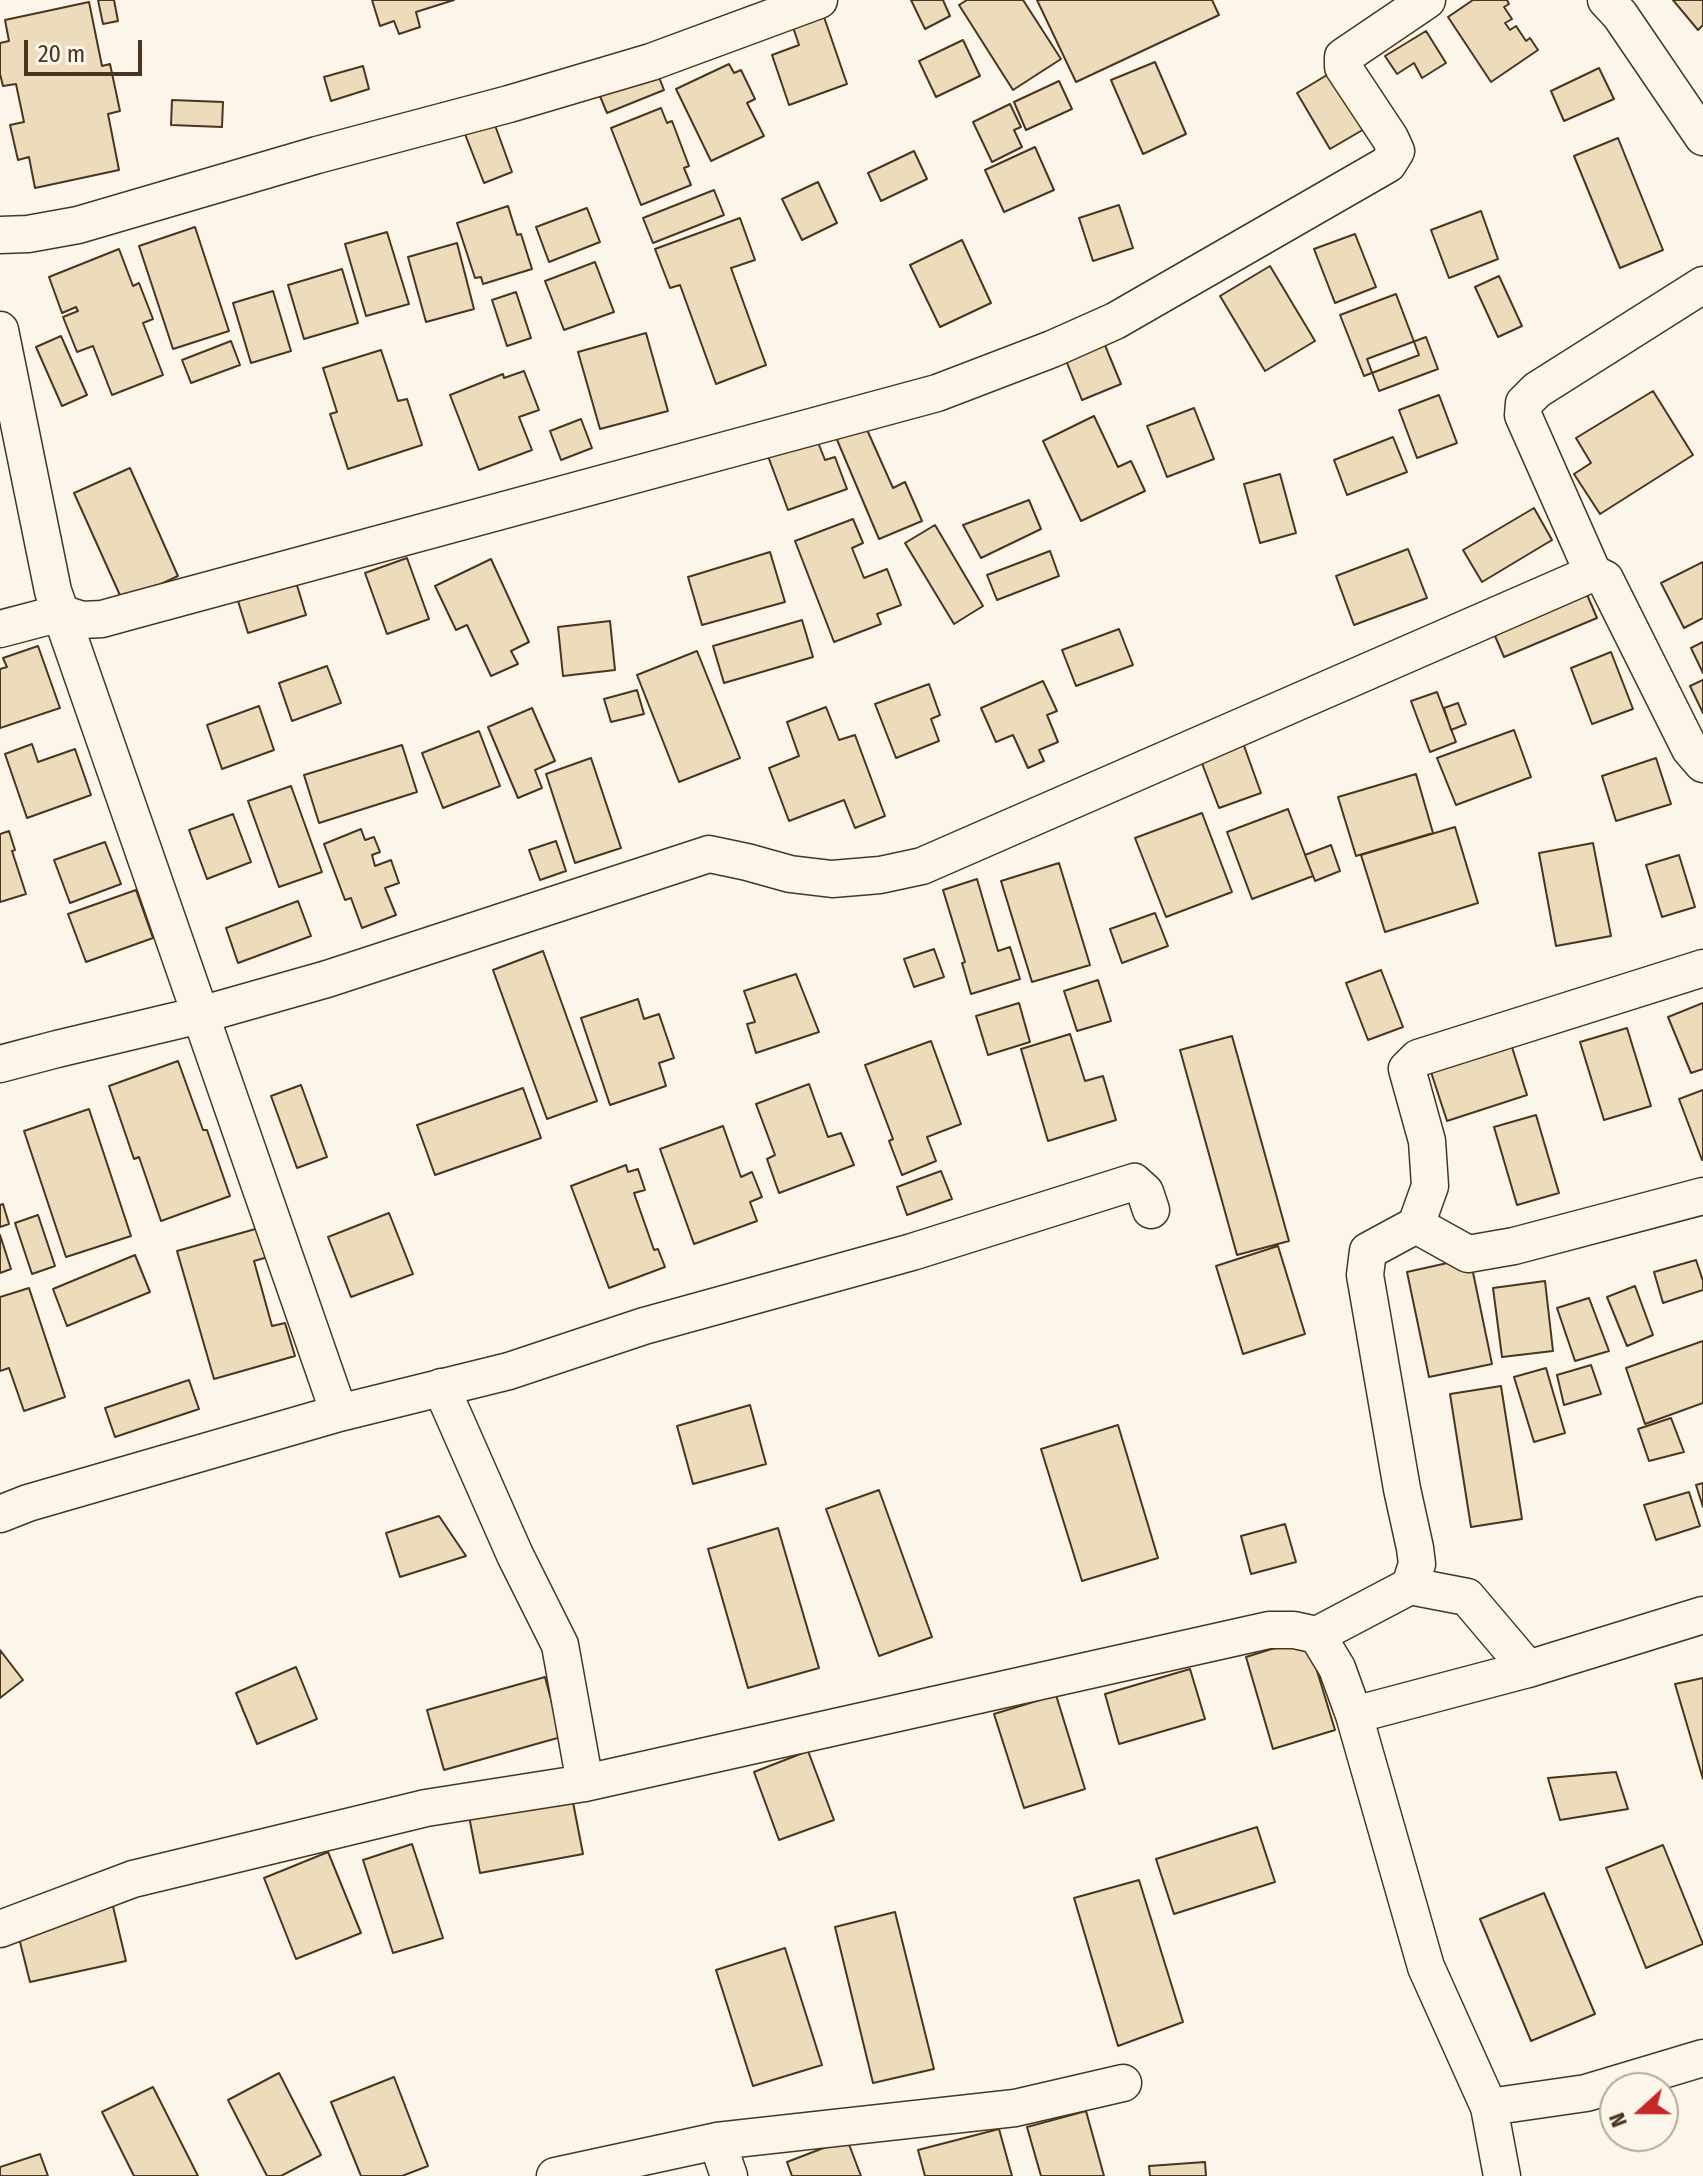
<!DOCTYPE html>
<html>
<head>
<meta charset="utf-8">
<style>
  body { margin:0 }
  #map { position:relative; width:1703px; height:2176px; overflow:hidden; background:#fbf6e9; font-family:"Fira Sans Condensed",sans-serif }
  canvas { display:block }
  .north { position:absolute; left:1599px; top:2072px; width:80px; height:80px; box-sizing:border-box; background:#fbf6e9; border:2px solid #b4a999; border-radius:50%; rotate:249deg; font-size:22px; font-weight:700; line-height:32px; text-align:center; color:#4a3520 }
  .north::after { content:''; display:block; margin:auto; width:28px; height:36px; background:#c62828; clip-path:polygon(50% 0,100% 100%,50% 72%,0 100%) }
  .scale { position:absolute; left:24px; top:40px; width:118px; height:36px; box-sizing:border-box; border:4px solid #4a3520; border-top:0; padding-left:10px; font-size:24px; line-height:28px; white-space:nowrap; color:#4a3520; -webkit-text-stroke:6px #fbf6e9; paint-order:stroke }
</style>
</head>
<body>
<div id="map">
<canvas width="1703" height="2176"></canvas>
<div class="north">N</div>
<div class="scale">20 m</div>
</div>
<script>
const ctx = document.querySelector('canvas').getContext('2d');
ctx.lineJoin = 'round';
function paint(path, color) { ctx.fillStyle = color; ctx.fill(path, 'evenodd'); }
const poly = rows => new Path2D(rows.map(r => 'M' + r).join(''));
function stroke(path, color, width, dash) { ctx.strokeStyle = color; ctx.lineWidth = width; ctx.lineCap = dash ? 'butt' : 'round'; ctx.setLineDash(dash || []); ctx.stroke(path); }
const building = poly([
  [98,0,114,0,118,21,103,24,98,0],
  [372,0,454,0,416,12,420,27,399,34,394,21,380,26,372,0],
  [911,0,943,0,950,16,925,29,911,0],
  [967,0,1023,0,1061,59,1013,90,959,5,967,0],
  [1037,0,1212,0,1219,15,1076,82,1037,0],
  [1473,0,1507,0,1509,4,1504,7,1512,19,1505,23,1510,30,1516,26,1526,41,1530,38,1538,50,1491,82,1448,17,1473,0],
  [1673,0,1703,0,1703,25,1698,30,1673,0],
  [89,2,102,66,110,64,120,111,108,114,119,170,35,188,29,157,18,160,10,125,24,122,16,84,3,86,0,74,0,43,9,41,5,20,89,2],
  [824,17,847,84,789,105,772,55,799,45,793,27,824,17],
  [1426,31,1446,63,1422,78,1414,63,1397,74,1385,56,1426,31],
  [963,40,980,76,936,97,919,61,963,40],
  [1155,62,1186,134,1143,154,1111,80,1155,62],
  [729,64,734,73,741,70,755,99,747,103,764,136,711,161,676,89,729,64],
  [363,66,369,89,331,101,324,77,363,66],
  [655,67,664,90,607,113,597,89,655,67],
  [1599,68,1614,99,1564,121,1551,91,1599,68],
  [1332,72,1366,128,1330,149,1297,93,1332,72],
  [1059,81,1072,109,1026,130,1014,102,1059,81],
  [172,100,223,102,222,127,171,125,172,100],
  [1010,104,1021,127,1014,130,1022,147,992,162,973,122,1010,104],
  [661,108,667,123,672,121,689,166,684,168,691,185,641,205,611,128,661,108],
  [492,117,512,172,484,183,463,129,492,117],
  [1618,138,1663,250,1620,268,1574,156,1618,138],
  [1035,147,1054,190,1004,212,985,170,1035,147],
  [914,151,927,179,881,201,868,173,914,151],
  [818,182,837,223,802,240,782,199,818,182],
  [714,190,724,215,653,243,643,218,714,190],
  [1119,205,1133,248,1093,261,1079,218,1119,205],
  [508,206,517,235,521,234,532,269,483,284,481,277,475,278,457,223,508,206],
  [587,208,600,242,549,262,536,227,587,208],
  [1481,211,1498,259,1449,278,1431,230,1481,211],
  [740,218,755,260,731,268,766,365,716,384,680,285,670,288,655,249,740,218],
  [195,227,229,331,173,349,139,246,195,227],
  [387,232,409,304,366,316,345,244,387,232],
  [1355,234,1376,287,1335,303,1314,249,1355,234],
  [962,240,991,303,940,327,910,265,962,240],
  [457,243,474,309,426,322,408,257,457,243],
  [119,249,133,286,139,283,153,319,143,323,163,375,112,395,93,346,77,352,63,317,78,311,76,307,62,313,49,277,119,249],
  [595,262,614,312,564,330,545,281,595,262],
  [1270,266,1315,341,1265,371,1220,296,1270,266],
  [342,269,358,323,304,339,288,285,342,269],
  [1499,276,1522,326,1498,337,1475,287,1499,276],
  [273,291,291,351,251,363,233,303,273,291],
  [516,292,531,338,507,346,492,300,516,292],
  [1396,294,1419,355,1364,376,1340,315,1396,294],
  [646,333,668,411,600,429,578,352,646,333],
  [61,336,87,395,62,406,36,347,61,336],
  [1426,337,1438,369,1379,391,1367,359,1426,337],
  [1102,338,1121,384,1082,400,1063,353,1102,338],
  [231,341,240,365,191,383,182,360,231,341],
  [381,350,398,401,407,399,422,445,348,469,330,414,337,412,323,368,381,350],
  [524,371,539,410,519,417,532,450,479,470,450,395,503,374,504,378,524,371],
  [1653,391,1693,455,1600,514,1574,474,1591,463,1576,438,1653,391],
  [1439,395,1457,443,1417,458,1399,410,1439,395],
  [1194,408,1214,459,1167,477,1147,426,1194,408],
  [1094,416,1118,467,1131,461,1145,491,1081,521,1043,441,1094,416],
  [581,419,592,448,561,460,550,431,581,419],
  [864,423,893,488,905,482,922,521,879,539,835,435,864,423],
  [813,430,825,460,835,457,847,489,788,510,765,448,813,430],
  [1393,437,1407,472,1347,495,1334,460,1393,437],
  [130,468,178,576,123,602,74,493,130,468],
  [1280,474,1296,533,1260,543,1244,484,1280,474],
  [1029,500,1041,529,981,558,963,525,1029,500],
  [1534,508,1552,540,1482,582,1463,550,1534,508],
  [853,519,863,543,852,548,864,578,887,569,901,605,877,614,881,624,834,642,795,541,853,519],
  [935,525,983,606,954,624,905,543,935,525],
  [1408,549,1427,598,1354,625,1336,576,1408,549],
  [1050,551,1059,576,997,600,987,575,1050,551],
  [770,552,785,602,702,625,688,577,770,552],
  [407,558,429,619,387,634,365,573,407,558],
  [491,559,529,642,511,651,518,664,491,676,467,625,456,630,435,586,491,559],
  [1703,562,1703,618,1684,628,1661,583,1703,562],
  [296,582,306,615,248,633,238,601,296,582],
  [1582,583,1597,618,1504,657,1489,622,1582,583],
  [802,620,813,657,724,683,713,646,802,620],
  [610,621,615,670,563,676,558,627,610,621],
  [1119,629,1133,665,1076,686,1062,650,1119,629],
  [1703,642,1703,673,1691,648,1703,642],
  [38,646,60,708,0,728,0,669,7,667,3,658,38,646],
  [697,651,740,758,679,782,637,675,697,651],
  [1611,652,1633,709,1592,724,1571,668,1611,652],
  [327,666,341,703,292,721,279,683,327,666],
  [1703,680,1703,713,1690,686,1703,680],
  [1043,681,1057,711,1047,715,1058,742,1039,750,1044,761,1028,768,1013,735,996,742,981,708,1043,681],
  [929,684,940,715,931,719,939,741,896,758,875,704,929,684],
  [637,690,644,714,611,722,604,699,637,690],
  [1437,692,1456,742,1430,752,1411,701,1437,692],
  [1458,703,1466,724,1451,730,1444,708,1458,703],
  [259,706,274,750,222,769,207,725,259,706],
  [826,707,839,740,855,735,885,816,855,828,844,800,789,821,769,768,799,756,787,722,826,707],
  [532,708,555,761,535,770,542,788,518,798,488,727,532,708],
  [1514,730,1531,777,1456,805,1437,758,1514,730],
  [479,731,500,786,443,808,422,753,479,731],
  [1243,743,1261,793,1219,808,1200,758,1243,743],
  [32,744,38,762,75,749,91,795,27,818,5,754,32,744],
  [402,745,417,792,319,823,304,775,402,745],
  [591,758,621,848,575,863,546,774,591,758],
  [1656,758,1671,804,1616,821,1602,776,1656,758],
  [1416,774,1433,833,1356,856,1338,797,1416,774],
  [291,786,322,872,279,887,248,801,291,786],
  [1288,809,1313,876,1252,899,1227,832,1288,809],
  [1202,813,1232,892,1166,917,1135,838,1202,813],
  [233,814,251,862,207,879,189,830,233,814],
  [1455,827,1478,903,1385,932,1361,855,1455,827],
  [361,829,365,840,374,837,380,852,372,855,375,866,391,860,399,883,385,888,396,915,362,928,351,898,345,900,324,844,361,829],
  [9,831,15,850,12,851,26,894,0,902,0,834,9,831],
  [556,841,566,871,540,880,529,850,556,841],
  [105,842,121,884,70,903,54,860,105,842],
  [1593,843,1611,936,1556,946,1539,853,1593,843],
  [1331,845,1340,871,1315,881,1305,855,1331,845],
  [1679,855,1695,907,1662,917,1646,865,1679,855],
  [1059,863,1090,965,1032,982,1001,881,1059,863],
  [977,879,998,951,1010,947,1020,979,971,994,962,963,965,962,943,890,977,879],
  [136,890,153,938,86,962,68,914,136,890],
  [298,901,311,936,238,963,226,928,298,901],
  [1155,913,1168,946,1122,963,1110,929,1155,913],
  [934,949,944,977,914,987,904,959,934,949],
  [543,951,597,1101,547,1119,493,970,543,951],
  [1381,970,1403,1027,1368,1040,1346,983,1381,970],
  [796,974,819,1032,756,1053,747,1024,755,1022,744,991,796,974],
  [1098,980,1111,1021,1077,1031,1064,991,1098,980],
  [638,999,644,1019,659,1014,674,1058,659,1063,666,1086,610,1105,581,1018,638,999],
  [1019,1003,1030,1042,988,1055,976,1016,1019,1003],
  [1703,1003,1703,1069,1691,1073,1668,1017,1703,1003],
  [1627,1028,1651,1106,1604,1120,1580,1042,1627,1028],
  [1070,1034,1085,1081,1103,1076,1116,1120,1048,1141,1021,1049,1070,1034],
  [1232,1036,1289,1241,1237,1255,1180,1050,1232,1036],
  [931,1041,961,1124,927,1137,936,1161,902,1175,889,1141,893,1139,865,1065,931,1041],
  [1511,1044,1527,1095,1447,1121,1430,1069,1511,1044],
  [178,1061,203,1130,207,1130,230,1196,161,1221,139,1157,134,1159,109,1086,178,1061],
  [809,1084,828,1137,841,1133,854,1165,779,1193,767,1159,775,1155,756,1104,809,1084],
  [301,1085,327,1157,297,1168,271,1096,301,1085],
  [523,1088,541,1138,435,1175,417,1125,523,1088],
  [1703,1090,1703,1160,1702,1160,1679,1099,1703,1090],
  [89,1109,131,1236,66,1257,24,1131,89,1109],
  [1536,1115,1559,1193,1517,1205,1494,1127,1536,1115],
  [723,1126,741,1177,752,1172,762,1197,750,1202,757,1221,694,1244,660,1149,723,1126],
  [626,1165,628,1172,638,1169,645,1190,634,1193,654,1250,658,1249,665,1267,609,1288,571,1186,626,1165],
  [941,1171,952,1199,907,1215,897,1187,941,1171],
  [3,1204,9,1224,0,1227,0,1205,3,1204],
  [389,1213,413,1274,351,1297,328,1237,389,1213],
  [38,1215,55,1266,32,1274,15,1223,38,1215],
  [259,1228,268,1257,254,1261,272,1326,285,1323,295,1356,214,1379,177,1251,259,1228],
  [0,1235,11,1269,0,1273,0,1235],
  [1278,1246,1305,1334,1243,1354,1216,1266,1278,1246],
  [135,1255,150,1292,67,1326,53,1289,135,1255],
  [1470,1258,1492,1364,1429,1377,1407,1272,1470,1258],
  [1696,1260,1703,1281,1703,1290,1663,1303,1654,1272,1696,1260],
  [1545,1281,1553,1351,1502,1357,1493,1288,1545,1281],
  [1635,1286,1653,1335,1627,1346,1607,1297,1635,1286],
  [29,1288,65,1397,24,1411,9,1368,0,1371,0,1297,29,1288],
  [1589,1298,1609,1351,1575,1361,1557,1308,1589,1298],
  [1703,1341,1703,1403,1645,1424,1626,1368,1703,1341],
  [1591,1365,1601,1394,1564,1405,1557,1375,1591,1365],
  [1546,1368,1565,1433,1534,1442,1514,1377,1546,1368],
  [189,1380,199,1409,115,1437,105,1408,189,1380],
  [1501,1386,1522,1519,1471,1527,1450,1394,1501,1386],
  [750,1405,766,1464,693,1484,677,1426,750,1405],
  [1671,1418,1684,1452,1649,1461,1638,1429,1671,1418],
  [1118,1425,1158,1558,1082,1581,1041,1449,1118,1425],
  [1703,1483,1703,1507,1696,1485,1703,1483],
  [879,1490,932,1637,879,1656,826,1509,879,1490],
  [1689,1492,1700,1526,1656,1540,1644,1505,1689,1492],
  [439,1516,466,1556,400,1577,386,1533,439,1516],
  [1285,1524,1296,1562,1251,1574,1241,1536,1285,1524],
  [778,1528,819,1668,748,1688,708,1549,778,1528],
  [1307,1638,1335,1730,1273,1749,1246,1657,1307,1638],
  [0,1650,23,1680,0,1698,0,1650],
  [296,1667,317,1719,257,1744,236,1693,296,1667],
  [1190,1669,1205,1719,1119,1744,1105,1694,1190,1669],
  [545,1677,561,1737,444,1770,427,1710,545,1677],
  [1703,1678,1703,1779,1675,1684,1703,1678],
  [1056,1695,1085,1789,1024,1808,994,1714,1056,1695],
  [808,1751,834,1820,779,1840,754,1772,808,1751],
  [1616,1772,1628,1809,1560,1820,1548,1778,1616,1772],
  [571,1792,583,1854,480,1873,468,1811,571,1792],
  [1257,1827,1275,1882,1174,1914,1156,1859,1257,1827],
  [412,1844,443,1938,393,1953,363,1860,412,1844],
  [1663,1845,1703,1944,1646,1968,1606,1868,1663,1845],
  [328,1852,361,1933,296,1959,264,1878,328,1852],
  [1139,1880,1183,2022,1118,2046,1074,1898,1139,1880],
  [1544,1893,1595,2014,1531,2041,1480,1919,1544,1893],
  [112,1902,126,1961,30,1982,16,1926,112,1902],
  [895,1912,934,2069,873,2083,835,1927,895,1912],
  [785,1948,822,2065,753,2086,716,1970,785,1948],
  [279,2073,321,2155,281,2176,267,2176,228,2100,279,2073],
  [394,2077,428,2166,402,2176,361,2176,331,2102,394,2077],
  [153,2087,198,2176,134,2176,102,2112,153,2087],
  [1086,2111,1104,2176,1041,2176,1027,2127,1086,2111],
  [999,2129,1012,2176,925,2176,918,2150,999,2129],
  [847,2139,861,2176,792,2176,787,2162,847,2139],
  [40,2154,48,2176,0,2176,0,2167,40,2154],
  [1205,2162,1206,2176,1150,2176,1149,2166,1205,2162]
]);
paint(building, '#ecdcbc');
stroke(building, '#4a3520', 2);
const street = poly([
  [1606,0,1620,15,1703,137],
  [0,235,28,234,78,225,317,155,509,104,651,62,819,0],
  [0,330,53,591,339,1413],
  [1593,573,1523,415,1524,403,1537,390,1703,285],
  [0,629,61,613,82,620,102,619,131,611,937,393,1052,349,1115,321,1388,164,1396,151,1390,138,1343,67,1343,57,1427,0],
  [0,1064,57,1049,200,1015,327,979,709,854,747,862,790,874,832,879,880,875,922,866,1593,573,1605,579,1690,749,1703,764],
  [1416,1225,1468,1254,1514,1246,1703,1196],
  [441,1387,515,1555,560,1645,585,1783],
  [0,1514,28,1503,339,1413,509,1371,644,1326,912,1252,1134,1182,1145,1192,1151,1210],
  [1410,1586,1467,1597,1528,1669,1703,1615],
  [1317,1635,1337,1668,1354,1715,1426,1967,1489,2107,1502,2176],
  [1354,1715,1528,1669],
  [0,1929,133,1879,426,1808,585,1783,1269,1630,1294,1630,1317,1635,1410,1586,1417,1564,1415,1548,1402,1489,1365,1275,1368,1251,1416,1225,1430,1186,1427,1141,1407,1069,1418,1058,1703,968],
  [1489,2107,1586,2093,1703,2058],
  [717,2141,1015,2108,1123,2083],
  [555,2176,717,2141,729,2176]
]);
stroke(street, '#4a3520', 39);
stroke(street, '#fbf6e9', 36);
</script>
</body>
</html>
